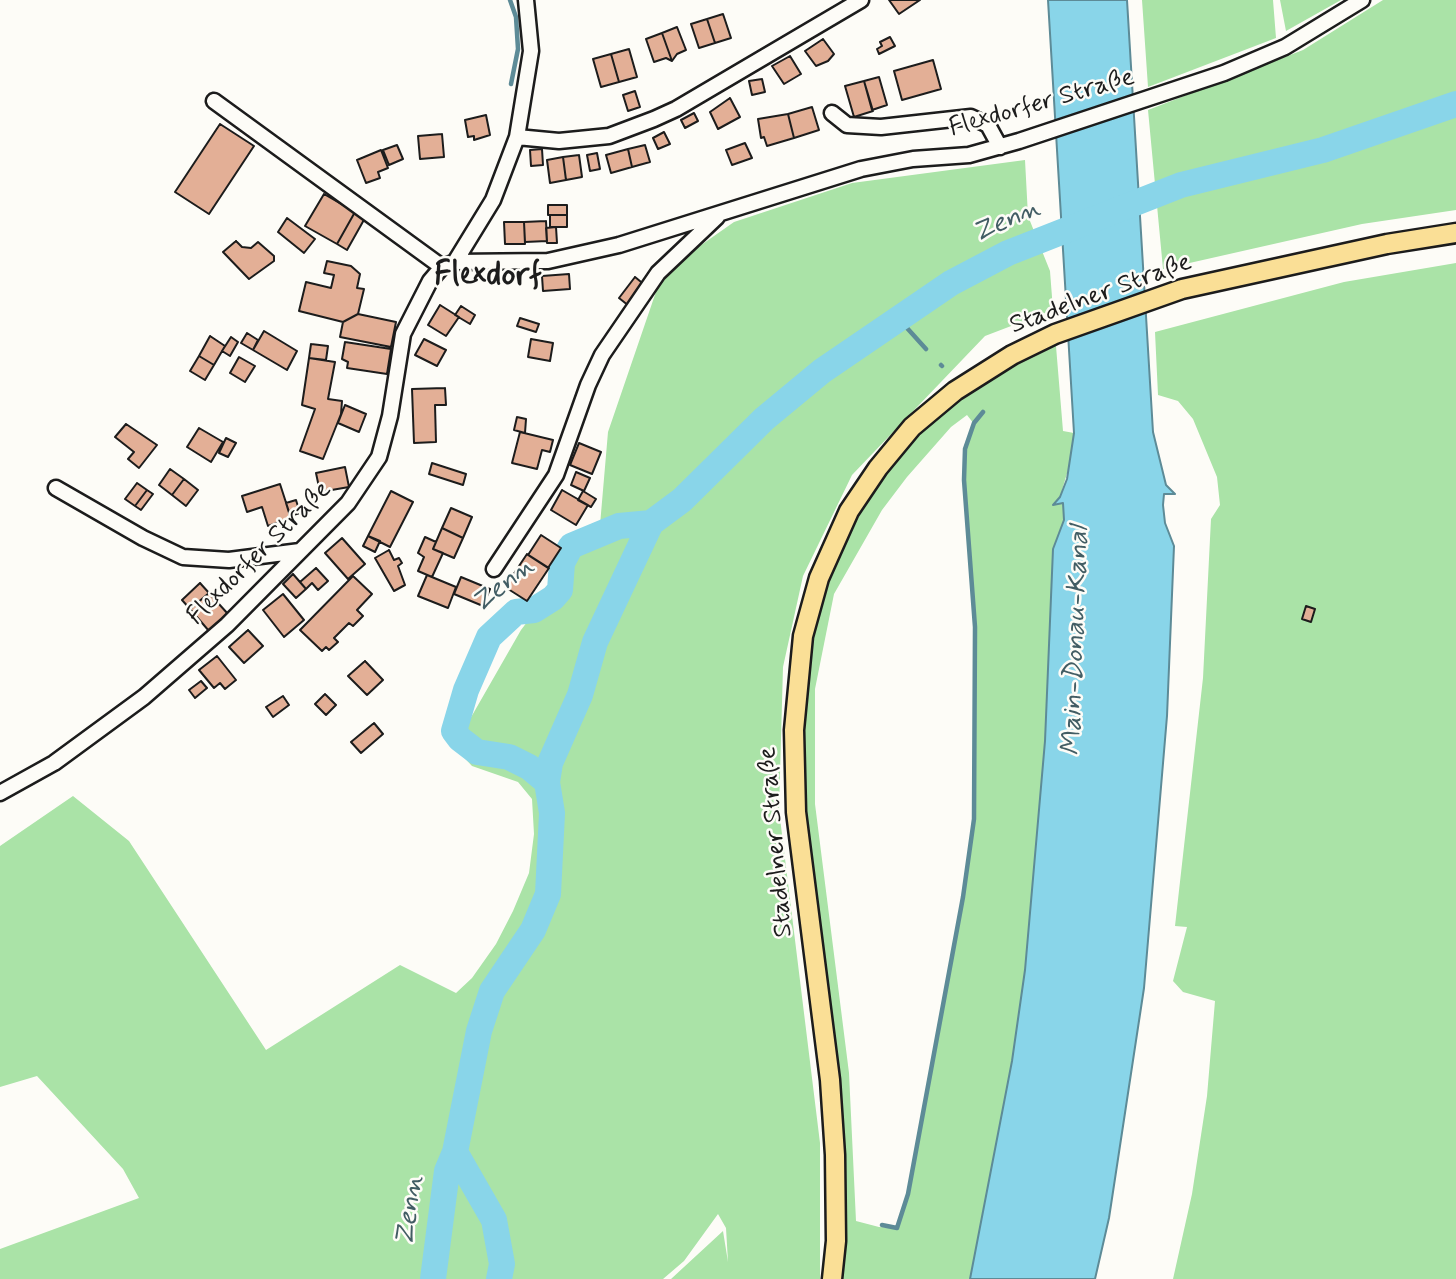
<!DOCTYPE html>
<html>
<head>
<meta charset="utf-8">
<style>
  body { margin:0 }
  canvas { display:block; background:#fdfcf7 }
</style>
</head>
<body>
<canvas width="1456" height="1279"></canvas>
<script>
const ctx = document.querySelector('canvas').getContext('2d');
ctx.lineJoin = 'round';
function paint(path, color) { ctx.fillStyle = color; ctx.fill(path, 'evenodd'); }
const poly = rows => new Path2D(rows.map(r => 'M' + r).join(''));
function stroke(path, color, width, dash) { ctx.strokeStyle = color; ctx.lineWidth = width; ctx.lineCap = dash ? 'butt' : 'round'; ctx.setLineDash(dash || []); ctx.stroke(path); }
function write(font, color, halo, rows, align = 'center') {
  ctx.font = font + ' Mynerve,sans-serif'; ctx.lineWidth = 5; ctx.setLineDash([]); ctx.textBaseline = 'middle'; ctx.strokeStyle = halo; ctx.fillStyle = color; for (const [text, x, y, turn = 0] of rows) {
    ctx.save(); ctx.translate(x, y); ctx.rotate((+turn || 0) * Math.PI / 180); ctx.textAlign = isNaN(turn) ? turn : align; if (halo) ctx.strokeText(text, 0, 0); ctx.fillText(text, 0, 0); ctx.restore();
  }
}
paint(poly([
  [1142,0,1273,0,1276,38,1148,87],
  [1280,0,1341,0,1286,31],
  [1383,0,1456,0,1456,210,1362,224,1163,269,1148,110,1303,50],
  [1025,160,1028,216,1050,271,1053,310,985,336,852,475,803,576,783,667,779,810,820,1143,820,1279,671,1279,723,1231,728,1262,726,1228,718,1214,684,1261,663,1279,0,1279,0,1249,139,1198,123,1169,37,1076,0,1087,0,846,73,796,129,841,266,1050,400,965,456,993,472,978,496,944,513,911,529,873,534,834,532,799,518,782,472,766,454,747,521,630,600,525,608,432,659,283,694,250,734,222,852,183],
  [1456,263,1456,1279,1173,1279,1192,1194,1207,1096,1215,1001,1183,992,1173,981,1187,927,1175,926,1203,678,1211,519,1220,505,1217,477,1193,419,1178,401,1158,395,1155,332,1344,282],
  [1055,334,1063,431,1074,433,1073,453,1060,497,1053,505,1063,503,1064,520,1053,549,1045,741,1025,970,1012,1061,970,1279,832,1279,836,1241,803,876,797,682,833,541,912,427],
  [967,415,974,424,965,449,964,480,975,627,974,819,963,897,908,1193,897,1228,879,1227,856,1221,849,1073,815,804,815,689,834,594,882,510,907,477,951,427]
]), '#aae3a7');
const water = poly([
  [1048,0,1127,0,1153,432,1166,485,1175,494,1164,494,1163,505,1165,523,1174,546,1167,716,1144,988,1109,1218,1095,1279,970,1279,1012,1061,1025,970,1045,741,1053,549,1064,520,1063,503,1053,505,1060,497,1067,479,1074,433,1048,0]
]);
paint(water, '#89d5e9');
stroke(water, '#5d8b97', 2);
stroke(poly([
  [510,0,516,17,518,49,511,84],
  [898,318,926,349],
  [941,365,942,366],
  [882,1225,897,1228,908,1194,963,897,974,819,975,627,964,480,965,449,974,423,983,412]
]), '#5d8b97', 4.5);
stroke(poly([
  [547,782,529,767,509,757,477,752,460,739,454,731,466,690,489,637,516,612,534,610,553,598,560,590,562,563,571,546,619,526,651,523],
  [455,1152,494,1220,502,1264,499,1279],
  [433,1279,447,1171,455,1152,479,1031,492,991,533,930,548,894,552,813,547,782,550,763,580,695,595,642,651,523,682,500,764,419,822,371,951,283,1008,253,1181,185,1323,150,1456,104]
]), '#89d5e9', 26);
const building = poly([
  [889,0,920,0,899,14,889,0],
  [723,14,731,38,715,43,707,19,723,14],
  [707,19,715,43,699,48,691,24,707,19],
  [677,27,686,50,677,54,672,61,662,33,677,27],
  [662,33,672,61,666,58,654,62,646,39,662,33],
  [890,37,895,46,879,54,877,49,882,46,880,42,890,37],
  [823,39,834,54,828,61,816,66,805,51,823,39],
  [629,49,637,77,619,82,611,54,629,49],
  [611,54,619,82,601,87,593,59,611,54],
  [790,56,801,74,784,84,772,66,790,56],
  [933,60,941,89,902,100,894,71,933,60],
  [879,77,887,105,872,110,864,81,879,77],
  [762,79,765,92,752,95,749,81,762,79],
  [864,81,873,111,854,117,845,86,864,81],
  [635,91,640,107,628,111,623,95,635,91],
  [730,98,740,117,718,129,710,112,730,98],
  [812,107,819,130,794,138,788,114,812,107],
  [694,113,698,121,685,128,681,120,694,113],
  [788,114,794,138,767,146,764,137,761,138,758,119,788,114],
  [486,115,490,135,474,140,474,136,468,137,465,120,486,115],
  [220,124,254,146,209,214,175,192,220,124],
  [664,132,670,144,658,149,653,138,664,132],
  [442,134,444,157,420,159,418,136,442,134],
  [745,143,752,158,732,165,726,150,745,143],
  [397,145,403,159,389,165,383,150,397,145],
  [645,145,650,162,632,167,628,149,645,145],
  [542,149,543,165,531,166,530,150,542,149],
  [628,149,632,167,611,173,606,155,628,149],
  [381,150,388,168,378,172,380,178,366,183,357,160,381,150],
  [597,153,600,169,590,171,587,155,597,153],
  [579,155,582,177,566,180,563,157,579,155],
  [563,157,566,180,550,183,547,160,563,157],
  [324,194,355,212,337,244,305,226,324,194],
  [548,205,567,205,567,215,548,215,548,205],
  [355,212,365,218,347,250,337,244,355,212],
  [550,215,567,215,567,227,550,227,550,215],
  [287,218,315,239,304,253,278,232,287,218],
  [546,221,547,241,525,242,524,222,546,221],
  [504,222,524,222,525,244,505,244,504,222],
  [556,227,557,243,547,243,546,228,556,227],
  [236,241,242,247,251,248,258,242,274,256,274,261,249,279,223,252,236,241],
  [327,261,351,266,360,274,357,288,364,289,358,314,343,322,299,311,306,282,331,288,334,275,324,273,327,261],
  [569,274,570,289,543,291,542,276,569,274],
  [635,277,646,286,629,306,619,298,635,277],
  [440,305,459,317,446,336,428,325,440,305],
  [461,306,475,315,470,324,455,315,461,306],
  [358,314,396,322,391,347,340,337,343,322,358,314],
  [520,318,539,324,536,332,517,326,520,318],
  [264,331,297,351,287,370,253,350,264,331],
  [247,333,258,340,253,350,241,343,247,333],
  [210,336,225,346,214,365,199,356,210,336],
  [231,337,238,342,230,356,222,351,231,337],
  [424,339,446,350,437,366,415,355,424,339],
  [531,339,553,343,550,361,528,357,531,339],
  [345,342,391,349,387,374,347,368,348,362,342,359,345,342],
  [311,344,328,346,326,360,309,358,311,344],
  [199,356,214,365,205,380,190,371,199,356],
  [239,357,255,366,245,382,230,373,239,357],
  [309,358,335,362,328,399,342,401,341,414,323,459,300,451,315,409,302,405,309,358],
  [445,388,446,405,435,405,436,442,414,443,412,389,445,388],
  [345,405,366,414,359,432,338,423,345,405],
  [517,417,526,419,525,433,514,430,517,417],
  [126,424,157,445,139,468,128,459,134,452,115,437,126,424],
  [199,428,223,442,211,462,187,447,199,428],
  [520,432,553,440,550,452,542,450,537,469,512,463,520,432],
  [226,438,236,443,228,457,219,453,226,438],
  [579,443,601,452,592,474,570,465,579,443],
  [432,463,466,474,463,485,429,474,432,463],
  [345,467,349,487,320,492,316,473,345,467],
  [170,469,184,479,172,495,159,485,170,469],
  [576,472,590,478,584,491,571,485,576,472],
  [184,479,198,490,186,506,172,495,184,479],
  [137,483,147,490,135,506,125,499,137,483],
  [280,484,291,518,268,526,262,507,247,512,242,496,280,484],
  [147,490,153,494,141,510,135,506,147,490],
  [562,490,588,505,576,525,551,510,562,490],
  [391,491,413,502,390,547,368,536,391,491],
  [583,491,596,499,591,507,578,500,583,491],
  [296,500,300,513,290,516,286,503,296,500],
  [451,508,472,517,463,538,442,528,451,508],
  [442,528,463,538,454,558,433,549,442,528],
  [541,535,561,548,548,568,528,555,541,535],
  [368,536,380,541,375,552,363,546,368,536],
  [425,537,436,542,433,549,443,553,432,577,418,571,424,557,418,553,425,537],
  [342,538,365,564,348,579,325,553,342,538],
  [389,550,394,560,399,558,402,563,398,566,405,585,394,591,375,558,389,550],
  [527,554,549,568,527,601,505,587,527,554],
  [316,568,328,581,318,590,312,583,306,589,300,582,316,568],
  [293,574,306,589,296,598,283,584,293,574],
  [427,575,456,587,448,608,418,596,427,575],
  [353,576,372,594,357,610,363,616,353,626,349,623,334,638,338,642,329,650,326,647,322,651,300,630,353,576],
  [461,577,490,589,483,606,454,594,461,577],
  [200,583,209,593,190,609,182,600,200,583],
  [209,593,228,614,209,631,190,609,209,593],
  [283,594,304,620,284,637,263,610,283,594],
  [1306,606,1315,609,1311,622,1302,619,1306,606],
  [248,630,263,646,244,663,229,647,248,630],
  [217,656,236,680,225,689,220,683,214,688,199,670,217,656],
  [365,661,383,680,367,695,348,676,365,661],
  [201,681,207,688,195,698,189,690,201,681],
  [325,694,336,705,326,715,315,704,325,694],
  [283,696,289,705,273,717,266,707,283,696],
  [374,723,383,734,361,753,351,742,374,723]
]);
paint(building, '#e3af96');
stroke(building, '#1c1c1c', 2);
const minor = poly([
  [214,101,442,267],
  [832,113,847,125,881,127,971,117,988,125,1000,147],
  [517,137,559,141,609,136,654,119,676,109,861,0],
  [455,262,493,200,517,137,531,51,526,0],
  [56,488,143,538,183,557,229,560,300,551],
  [494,569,556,475,588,385,602,355,658,273,717,217],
  [0,793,54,763,144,697,227,625,348,503,379,457,390,416,403,334,430,281,442,267,455,262,548,261,619,245,861,169,913,159,969,155,1019,141,1224,73,1285,47,1362,0]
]);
const major = poly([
  [832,1279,836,1241,835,1155,830,1080,796,812,794,730,803,636,819,578,849,511,878,468,912,427,955,391,1012,355,1055,334,1182,289,1387,244,1456,233]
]);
stroke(minor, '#1c1c1c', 19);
stroke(major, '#1c1c1c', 23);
stroke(minor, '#fdfcf7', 14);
stroke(major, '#fadf96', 18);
write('26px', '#1c1c1c', '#fdfcf7', [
  ["Flexdorfer Straße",1042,104,-16],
  ["Stadelner Straße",1101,295,-20],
  ["Flexdorfer Straße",260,554,-45],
  ["Stadelner Straße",777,842,-95]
]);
write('italic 28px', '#425d64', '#fdfcf7', [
  ["Zenn",1007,222,-24],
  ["Zenn",504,586,-39],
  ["Main-Donau-Kanal",1077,641,-88],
  ["Zenn",411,1211,-82]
]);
write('bold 33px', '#1c1c1c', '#fdfcf7', [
  ["Flexdorf",488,277]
]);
</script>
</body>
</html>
